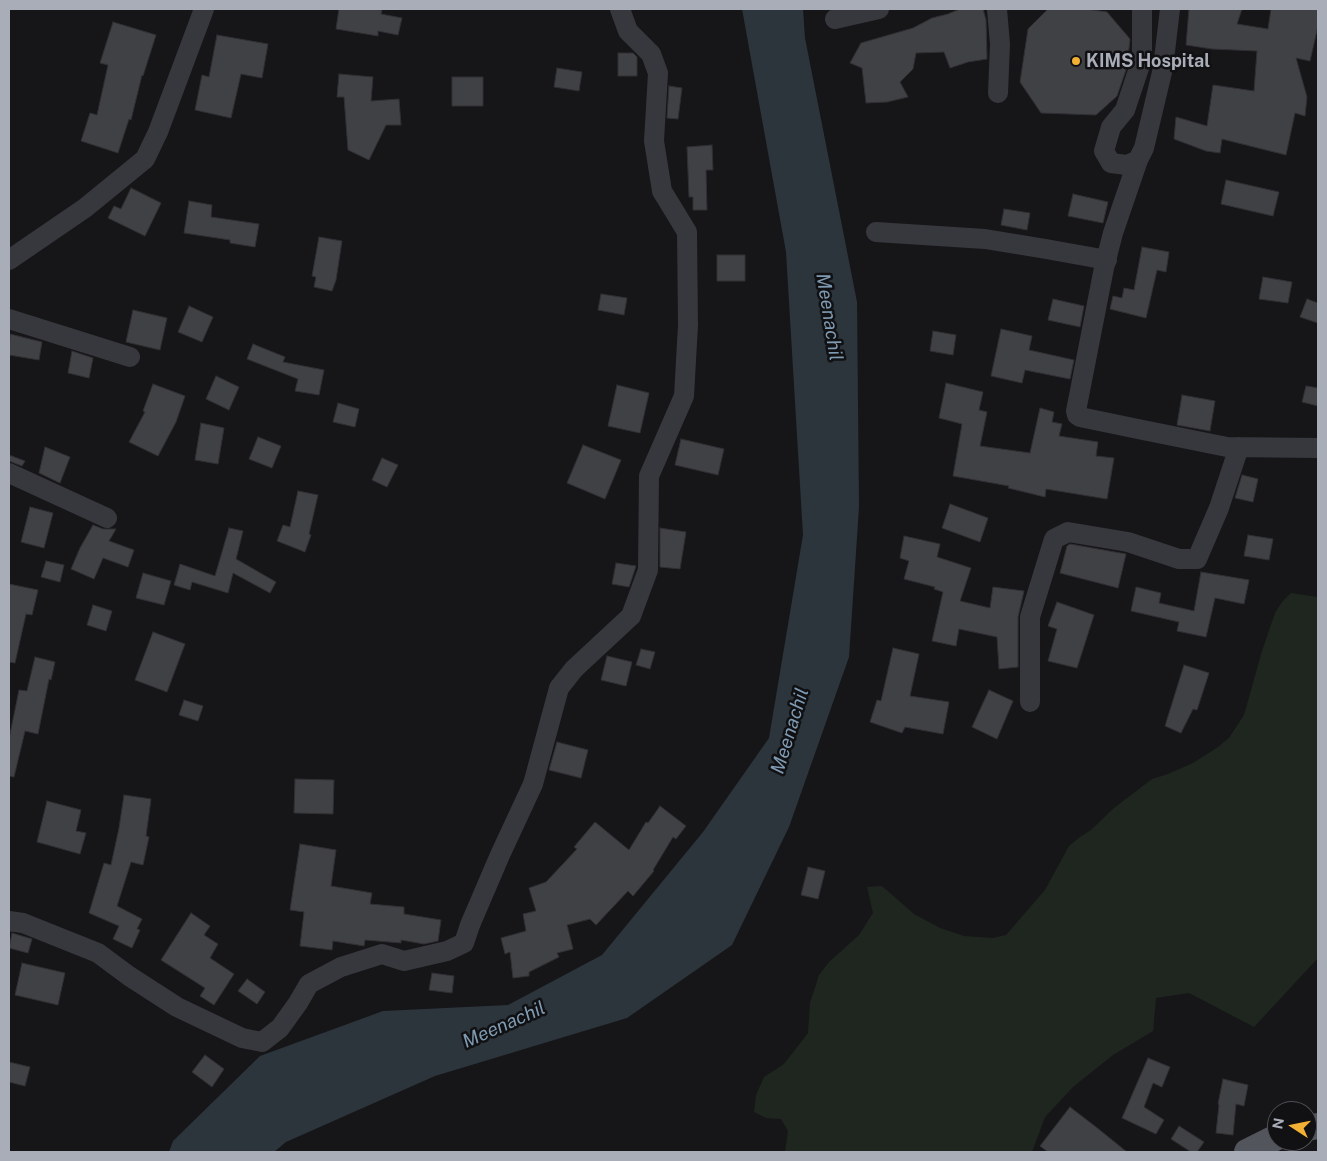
<!DOCTYPE html>
<html>
<head>
<meta charset="utf-8">
<style>
  body { margin:0 }
  #map { position:relative; width:1327px; height:1161px; overflow:hidden; background:#161618; font-family:"Public Sans",sans-serif }
  canvas { display:block }
  .frame { position:absolute; inset:0; border:10px solid #a8adb8; pointer-events:none }
  .north { position:absolute; left:1267px; top:1101px; width:50px; height:50px; box-sizing:border-box; background:#111113; border:1px solid #4d4f55; border-radius:50%; rotate:281deg; font-size:14px; font-weight:700; line-height:20px; text-align:center; color:#a8adb8 }
  .north::after { content:''; display:block; margin:auto; width:18px; height:22px; background:#f2b134; clip-path:polygon(50% 0,100% 100%,50% 72%,0 100%) }
</style>
</head>
<body>
<div id="map">
<canvas width="1327" height="1161"></canvas>
<div class="frame"></div>
<div class="north">N</div>
</div>
<script>
const ctx = document.querySelector('canvas').getContext('2d');
ctx.lineJoin = 'round';
function paint(path, color) { ctx.fillStyle = color; ctx.fill(path, 'evenodd'); }
const poly = rows => new Path2D(rows.map(r => 'M' + r).join(''));
function stroke(path, color, width, dash) { ctx.strokeStyle = color; ctx.lineWidth = width; ctx.lineCap = dash ? 'butt' : 'round'; ctx.setLineDash(dash || []); ctx.stroke(path); }
function write(font, color, halo, rows, align = 'center') {
  ctx.font = font + ' "Public Sans",sans-serif'; ctx.lineWidth = 5; ctx.setLineDash([]); ctx.textBaseline = 'middle'; ctx.strokeStyle = halo; ctx.fillStyle = color; for (const [text, x, y, turn = 0] of rows) {
    ctx.save(); ctx.translate(x, y); ctx.rotate((+turn || 0) * Math.PI / 180); ctx.textAlign = isNaN(turn) ? turn : align; if (halo) ctx.strokeText(text, 0, 0); ctx.fillText(text, 0, 0); ctx.restore();
  }
}
paint(poly([
  [1291,593,1318,597,1318,958,1254,1027,1189,993,1156,998,1153,1031,1113,1055,1073,1087,1045,1117,1032,1152,785,1152,788,1131,781,1119,766,1118,754,1112,756,1095,764,1077,784,1064,808,1033,810,1003,819,975,829,962,859,935,873,913,867,887,882,886,914,914,940,928,964,936,993,938,1006,935,1045,890,1069,846,1080,837,1091,830,1114,808,1152,779,1168,774,1193,763,1218,747,1229,738,1244,715,1262,651,1275,613,1282,602]
]), '#1e261f');
paint(poly([
  [742,9,803,9,805,38,857,302,859,507,849,657,789,827,732,945,627,1018,435,1076,286,1142,274,1152,169,1152,173,1141,260,1056,383,1011,508,1005,602,955,703,832,769,738,803,535,786,252]
]), '#2c353c');
const building = poly([
  [339,9,372,9,382,10,381,14,402,18,398,35,378,31,378,36,336,29,339,9],
  [960,9,983,9,986,20,987,59,968,62,950,68,944,52,916,53,913,69,900,82,908,97,887,102,866,103,862,68,850,63,861,43,913,28,932,18,948,14,960,9],
  [1048,9,1086,9,1107,12,1130,39,1127,67,1117,96,1096,115,1041,113,1020,82,1028,29,1048,9],
  [1189,9,1242,9,1237,24,1268,29,1271,9,1318,9,1318,26,1310,61,1296,58,1307,97,1305,116,1295,113,1286,155,1222,139,1220,153,1206,151,1174,139,1176,117,1207,126,1213,85,1254,91,1257,51,1212,49,1186,45,1189,9],
  [113,22,156,35,143,76,142,75,131,120,129,119,118,153,81,141,90,113,97,115,108,65,100,63,113,22],
  [217,35,268,44,262,78,241,74,231,118,195,110,202,75,209,77,217,35],
  [618,53,633,53,637,57,637,76,618,76,618,53],
  [557,68,582,72,579,91,554,87,557,68],
  [339,74,373,77,371,101,399,99,401,125,386,125,369,160,348,150,344,97,337,97,339,74],
  [452,77,483,77,483,106,452,106,452,77],
  [669,86,682,88,678,119,667,118,669,86],
  [712,145,713,170,706,170,707,210,693,210,693,197,689,197,687,147,712,145],
  [1226,180,1279,192,1273,216,1221,204,1226,180],
  [131,188,161,203,145,236,108,218,114,206,121,209,131,188],
  [1073,194,1108,202,1103,223,1068,216,1073,194],
  [189,201,212,205,211,217,259,224,255,247,230,243,230,240,184,233,189,201],
  [1004,209,1030,213,1027,230,1001,225,1004,209],
  [319,237,342,241,336,280,332,291,314,287,316,277,312,276,319,237],
  [1142,247,1169,252,1166,272,1157,270,1146,318,1110,309,1113,296,1122,298,1124,288,1134,290,1142,247],
  [717,255,745,255,745,281,717,281,717,255],
  [1263,277,1292,282,1288,303,1259,299,1263,277],
  [601,294,627,298,624,315,598,310,601,294],
  [1053,299,1084,306,1080,327,1048,320,1053,299],
  [1307,299,1318,303,1318,323,1300,317,1307,299],
  [189,306,213,317,202,342,178,332,189,306],
  [133,310,167,318,160,350,126,342,133,310],
  [1001,329,1032,336,1029,350,1074,360,1070,379,1025,370,1022,383,991,376,1001,329],
  [933,331,956,335,953,355,930,351,933,331],
  [10,334,42,342,39,360,9,355,10,334],
  [253,344,285,357,283,362,324,370,319,395,295,391,298,379,247,359,253,344],
  [72,351,93,358,89,378,68,373,72,351],
  [216,376,239,387,229,410,206,399,216,376],
  [946,383,983,392,979,410,987,412,980,446,1030,453,1040,408,1054,412,1052,422,1062,424,1059,436,1098,442,1096,456,1114,458,1107,499,1046,489,1045,497,1008,488,1009,486,953,476,962,424,939,418,946,383],
  [153,384,185,396,176,422,158,456,129,442,145,412,143,411,153,384],
  [617,385,649,393,640,433,608,426,617,385],
  [1306,386,1318,388,1318,406,1302,402,1306,386],
  [1182,395,1215,401,1210,431,1177,425,1182,395],
  [338,403,359,409,355,427,333,422,338,403],
  [201,423,224,428,218,464,195,460,201,423],
  [258,437,281,446,272,468,249,459,258,437],
  [681,439,724,449,718,475,675,465,681,439],
  [583,445,621,460,605,499,567,483,583,445],
  [45,447,70,457,60,483,39,473,45,447],
  [9,455,25,461,22,466,9,461,9,455],
  [382,458,398,465,387,487,372,480,382,458],
  [1242,475,1258,479,1253,502,1235,498,1242,475],
  [298,491,318,495,309,534,311,535,305,552,277,541,283,525,290,527,298,491],
  [950,504,988,518,980,542,942,528,950,504],
  [30,507,53,513,44,548,21,542,30,507],
  [93,525,103,529,116,529,109,541,134,550,128,567,103,558,94,579,71,569,80,548,93,525],
  [229,528,243,531,236,559,276,582,270,593,233,573,228,593,192,582,190,590,174,585,180,564,215,576,229,528],
  [660,528,686,532,680,569,660,567,660,528],
  [1248,535,1273,539,1269,560,1244,556,1248,535],
  [904,536,940,544,937,557,971,568,960,601,990,608,993,587,1024,591,1018,617,1018,667,999,669,997,637,959,629,956,646,932,641,943,592,934,589,935,587,904,579,909,561,900,558,904,536],
  [1070,544,1126,554,1118,588,1060,573,1067,546,1070,544],
  [46,561,64,565,60,582,41,577,46,561],
  [616,563,636,566,629,587,612,584,616,563],
  [1201,572,1249,580,1244,604,1215,598,1206,637,1177,631,1179,622,1131,611,1136,587,1161,593,1159,603,1194,611,1201,572],
  [143,573,171,581,164,605,136,598,143,573],
  [9,584,38,590,32,615,26,614,15,663,9,662,9,584],
  [1057,602,1094,615,1077,668,1048,661,1057,629,1048,626,1057,602],
  [93,605,112,611,106,631,87,625,93,605],
  [153,632,185,644,167,692,135,680,153,632],
  [893,648,919,654,910,696,949,702,943,734,905,727,902,733,870,722,877,700,881,701,893,648],
  [641,649,655,652,650,669,636,665,641,649],
  [607,656,632,662,626,686,601,680,607,656],
  [35,657,55,662,51,680,49,679,38,734,25,731,14,777,9,776,9,739,19,690,27,691,35,657],
  [1184,665,1209,673,1197,710,1193,709,1181,733,1165,726,1184,665],
  [989,690,1013,701,997,739,972,727,989,690],
  [184,700,203,706,198,721,179,715,184,700],
  [557,742,588,750,581,778,549,770,557,742],
  [295,779,334,780,333,814,294,813,295,779],
  [124,795,151,799,146,836,149,837,143,865,131,862,117,906,142,919,137,929,140,930,132,948,113,939,119,926,89,913,104,863,111,865,119,828,124,795],
  [47,801,81,810,76,831,86,833,80,854,37,842,47,801],
  [660,806,686,826,676,839,673,837,653,870,654,871,633,896,628,891,596,925,590,919,567,925,573,949,557,953,559,957,529,972,529,976,513,978,510,952,505,954,501,938,526,931,523,914,536,911,529,888,546,882,577,849,574,847,595,822,629,850,646,822,648,823,660,806],
  [300,844,336,850,331,886,372,893,370,904,404,907,404,914,441,920,438,941,424,944,401,940,401,943,365,940,364,946,333,941,332,950,300,946,304,912,290,910,300,844],
  [808,867,825,871,818,899,801,895,808,867],
  [191,913,210,926,204,935,218,944,210,958,234,974,214,1005,200,996,205,988,161,960,191,913],
  [12,933,32,939,28,953,9,948,12,933],
  [22,963,65,973,58,1005,15,995,22,963],
  [432,973,454,976,452,993,429,990,432,973],
  [247,979,265,992,257,1004,238,991,247,979],
  [205,1055,224,1069,212,1087,192,1072,205,1055],
  [1148,1058,1170,1067,1162,1087,1153,1083,1144,1107,1164,1120,1156,1134,1122,1118,1148,1058],
  [9,1062,30,1067,25,1086,9,1082,9,1062],
  [1223,1079,1248,1085,1244,1106,1236,1104,1233,1135,1216,1133,1219,1105,1218,1104,1223,1079],
  [1070,1107,1096,1127,1127,1152,1048,1152,1040,1146,1070,1107],
  [1179,1126,1204,1142,1197,1152,1191,1152,1171,1139,1179,1126]
]);
paint(building, '#404145');
stroke(building, '#303034', 1);
stroke(poly([
  [997,9,1000,44,998,93],
  [1142,9,1142,59,1125,110,1111,127,1104,151,1111,163,1127,165,1138,160,1144,148,1163,68,1170,9],
  [835,19,879,9],
  [1138,160,1113,233,1104,268,1076,411,1077,415,1080,417,1138,429,1227,447,1318,448],
  [876,232,985,239,1046,249,1107,260],
  [9,260,85,208,145,159,158,132,204,9],
  [9,319,130,357],
  [9,473,107,518],
  [1030,702,1030,617,1054,539,1068,532,1128,542,1179,559,1197,559,1219,508,1239,447],
  [9,921,23,923,98,953,129,976,177,1007,242,1038,262,1042,280,1028,298,1003,309,984,341,967,382,954,404,961,447,951,464,943,470,925,500,855,533,784,559,688,574,669,631,616,648,570,649,476,684,396,688,325,687,232,662,191,654,141,658,73,651,54,628,31,620,9]
]), '#37383d', 20);
stroke(poly([
  [1307,1128,1318,1126],
  [1247,1152,1277,1137]
]), '#53555c', 26);
for (const [x, y, r, color] of [
  [1076,61,5,"#f2b134"]
]) { const dot = new Path2D(); dot.arc(x, y, r, 0, 2 * Math.PI); ctx.fillStyle = color; ctx.fill(dot); stroke(dot, '#111113', 2); }
write('bold 18px', '#a8adb8', '#111113', [
  ["KIMS Hospital",1086,61]
], 'left');
write('italic 19px', '#7f9bb3', '#111113', [
  ["Meenachil",829,317,81],
  ["Meenachil",790,731,-73],
  ["Meenachil",504,1025,-24]
]);
</script>
</body>
</html>
